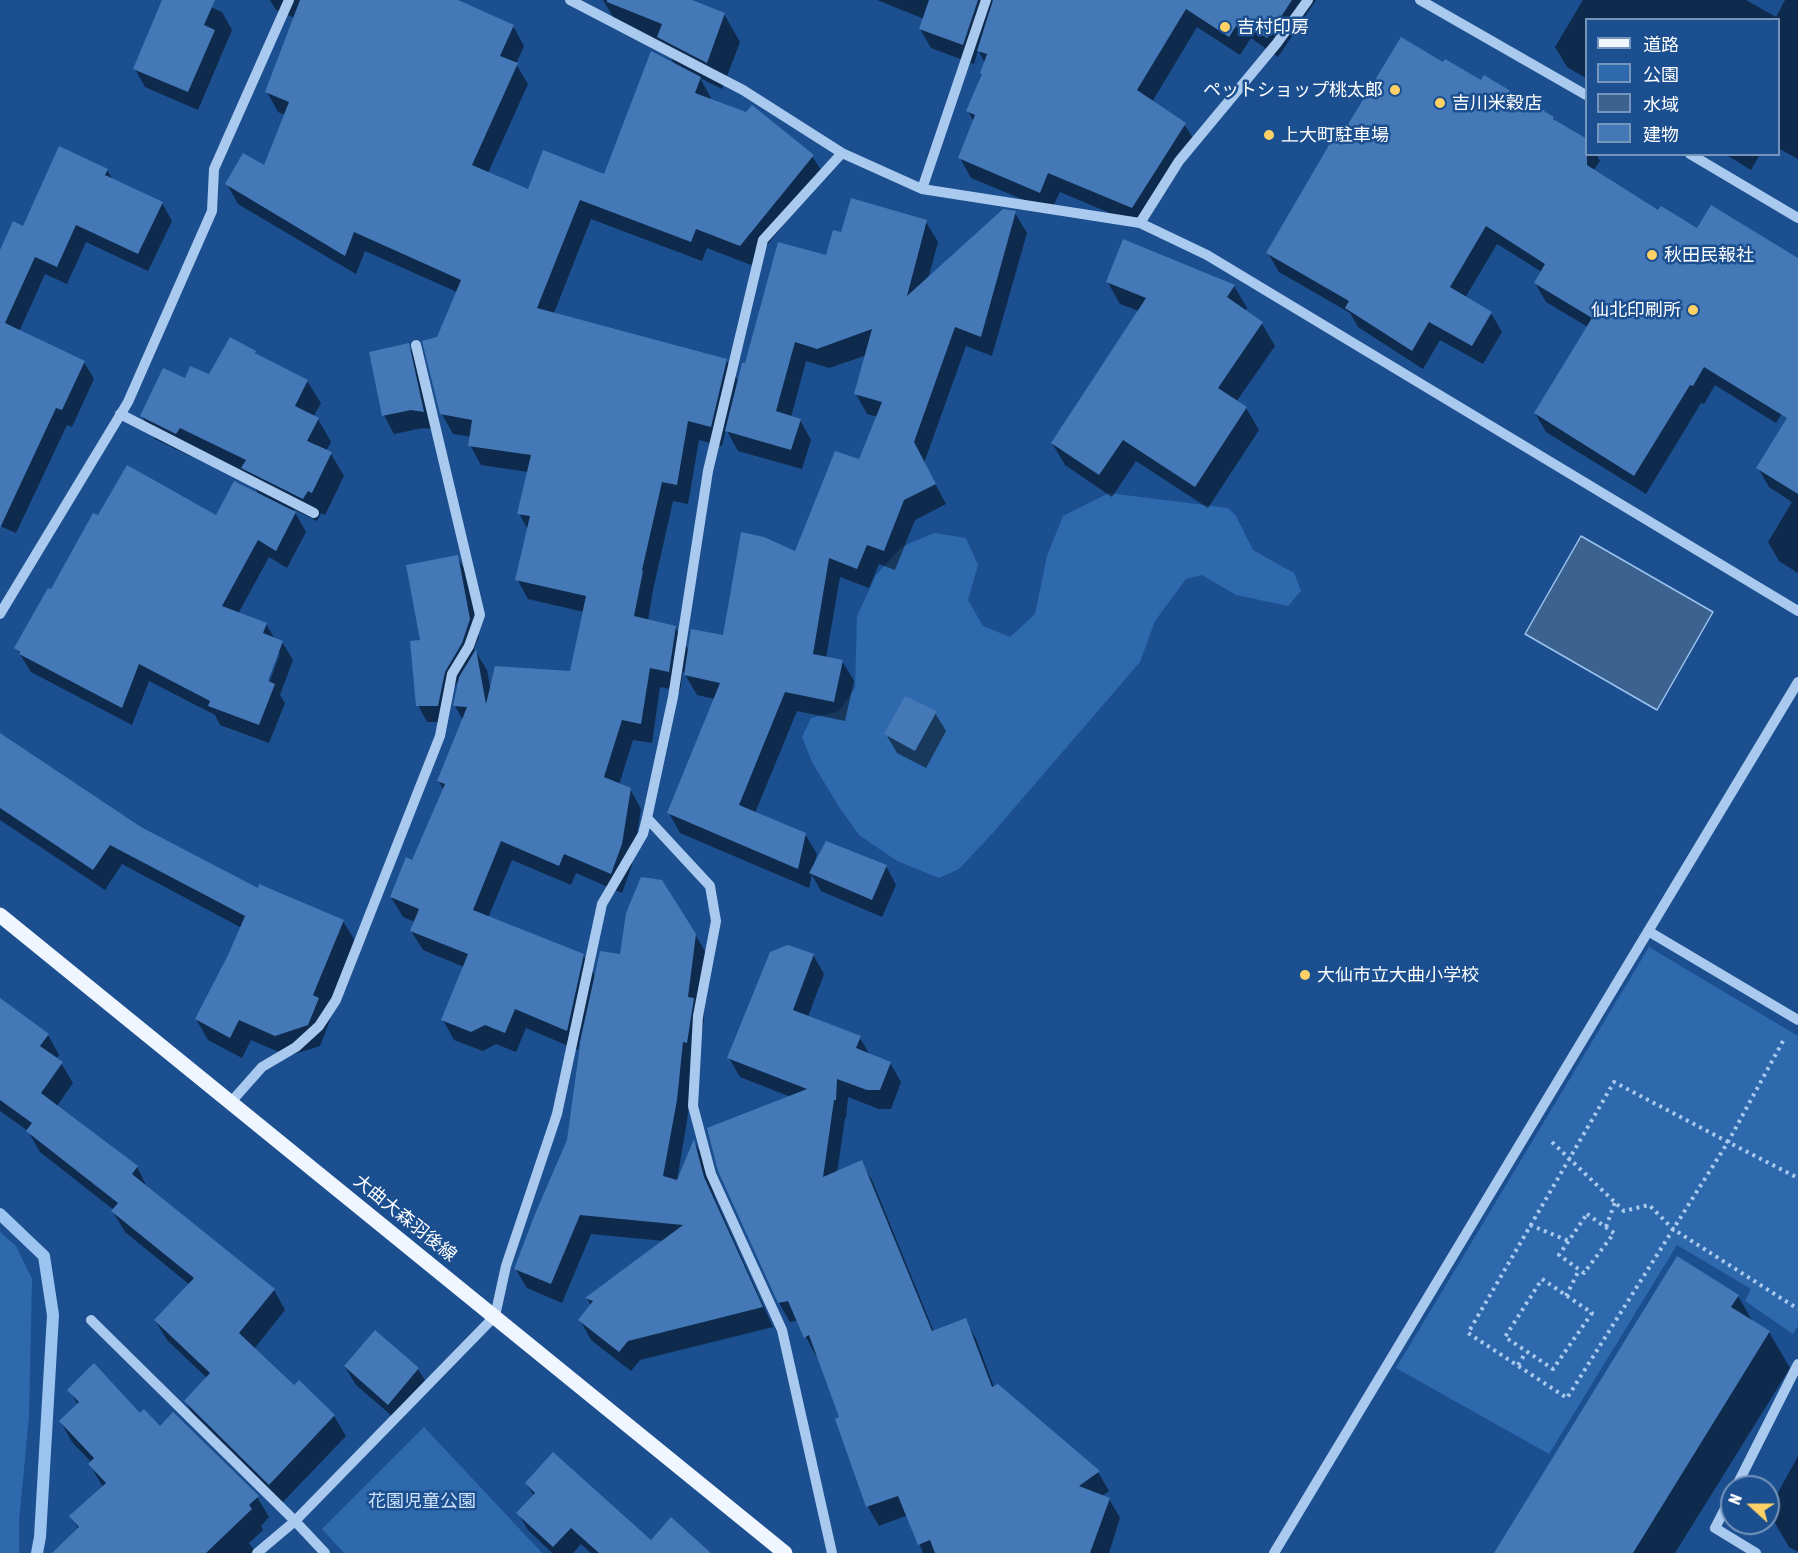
<!DOCTYPE html>
<html>
<head>
<meta charset="utf-8">
<style>
  body { margin:0 }
  #map { position:relative; width:1798px; height:1553px; overflow:hidden; background:#1b4f8f; font-family:"Asap Condensed","Noto Sans JP",sans-serif }
  canvas { display:block }
  .legend { position:absolute; left:1585px; top:18px; width:195px; height:138px; box-sizing:border-box; background:#1b4f8f; border:2px solid #7695bc; margin:0; padding:8px 10px; list-style:none; font-size:18px; color:#fff }
  .legend li { display:flex; align-items:center; gap:12px; height:30px }
  .legend b { width:30px; border:2px solid #7695bc }
  .north { position:absolute; left:1720px; top:1475px; width:60px; height:60px; box-sizing:border-box; background:#1b4f8f; border:2px solid #7695bc; border-radius:50%; rotate:291deg; font-size:16px; font-weight:700; line-height:24px; text-align:center; color:#fff }
  .north::after { content:''; display:block; margin:auto; width:21px; height:27px; background:#ffd166; clip-path:polygon(50% 0,100% 100%,50% 72%,0 100%) }
</style>
</head>
<body>
<div id="map">
<canvas width="1798" height="1553"></canvas>
<ul class="legend">
<li><b style="height:8px;background:#f0f6ff"></b>道路</li>
<li><b style="height:16px;background:#2e69ad"></b>公園</li>
<li><b style="height:16px;background:#3c6290"></b>水域</li>
<li><b style="height:16px;background:#4478b7"></b>建物</li>
</ul>
<div class="north">N</div>
</div>
<script>
const ctx = document.querySelector('canvas').getContext('2d');
ctx.lineJoin = 'round';
function paint(path, color) { ctx.fillStyle = color; ctx.fill(path, 'evenodd'); }
const poly = rows => new Path2D(rows.map(r => 'M' + r).join(''));
function stroke(path, color, width, dash) { ctx.strokeStyle = color; ctx.lineWidth = width; ctx.lineCap = dash ? 'butt' : 'round'; ctx.setLineDash(dash || []); ctx.stroke(path); }
function write(font, color, halo, rows, align = 'center') {
  ctx.font = font + ' "Asap Condensed","Noto Sans JP",sans-serif'; ctx.lineWidth = 5; ctx.setLineDash([]); ctx.textBaseline = 'middle'; ctx.strokeStyle = halo; ctx.fillStyle = color; for (const [text, x, y, turn = 0] of rows) {
    ctx.save(); ctx.translate(x, y); ctx.rotate((+turn || 0) * Math.PI / 180); ctx.textAlign = isNaN(turn) ? turn : align; if (halo) ctx.strokeText(text, 0, 0); ctx.fillText(text, 0, 0); ctx.restore();
  }
}
paint(poly([
  [1109,493,1228,508,1236,516,1253,550,1294,573,1301,591,1288,606,1236,595,1202,575,1186,579,1155,621,1140,662,991,835,959,869,939,878,897,861,859,835,839,807,812,762,802,737,811,718,839,711,855,688,857,616,876,575,901,547,934,533,966,538,978,565,968,600,983,626,1010,637,1035,614,1047,556,1063,516],
  [1649,947,1798,1036,1798,1326,1793,1334,1745,1301,1751,1289,1677,1245,1549,1454,1396,1368],
  [0,1232,16,1246,32,1279,29,1416,19,1522,19,1553,0,1553],
  [424,1427,542,1553,344,1553,322,1529]
]), '#2e69ad');
const water = poly([
  [1581,536,1713,612,1657,710,1525,634,1581,536]
]);
paint(water, '#3c6290');
stroke(water, '#9cc4f0', 1.5);
paint(poly([
  [164,0,195,0,222,12,232,30,198,110,145,87,135,69],
  [270,0,453,0,513,26,524,46,516,64,528,84,488,173,529,191,605,176,675,65,663,45,619,27,603,0,688,0,724,14,740,42,722,89,700,78,711,98,710,100,812,156,824,175,751,265,707,248,702,261,591,219,554,313,726,360,739,382,746,365,843,234,926,222,938,242,928,279,1015,213,1027,233,992,356,966,346,924,463,946,504,915,520,895,570,879,564,869,588,840,577,826,658,842,661,854,681,845,721,797,711,755,813,805,834,817,854,814,865,886,866,896,885,882,917,821,891,812,875,809,888,680,833,669,813,715,699,697,695,683,671,680,691,660,687,652,743,633,740,619,785,630,789,641,809,632,865,622,893,576,873,571,885,512,860,488,918,583,955,596,978,621,956,695,934,707,955,699,1011,704,1019,698,1062,694,1061,687,1121,677,1180,694,1142,705,1160,715,1198,773,1327,640,1360,631,1371,591,1340,580,1320,591,1305,587,1299,664,1241,591,1234,562,1303,527,1288,515,1268,569,1141,583,1039,580,1039,578,1050,526,1028,516,1052,496,1044,483,1051,454,1040,443,1020,464,967,423,950,411,931,415,922,403,917,391,897,413,862,444,790,438,780,463,720,455,706,460,678,453,689,447,722,427,722,418,705,422,641,457,557,467,573,479,637,474,649,487,670,491,692,571,672,584,612,528,599,517,579,528,530,519,513,528,472,481,465,470,445,471,437,453,434,442,414,439,339,457,292,365,251,356,274,238,204,227,184,264,167,285,115,278,112,267,92,295,18,276,10],
  [867,355,856,394,867,414,878,417,860,461,796,553,724,637,689,651,675,627,648,621,653,590,673,501,688,504,699,440,722,446,726,429,738,451,802,469,811,440,800,420,791,417,806,361,829,368],
  [877,0,1316,0,1278,57,1251,38,1240,55,1197,27,1152,102,1184,124,1196,143,1143,227,1060,192,1051,211,971,178,960,158,974,122,968,111,983,76,985,63,978,50,974,64,931,48,920,29,924,19],
  [1583,0,1746,0,1776,17,1785,0,1798,0,1798,159,1778,148,1778,20,1586,20,1586,78,1567,67,1555,47],
  [1443,64,1553,118,1586,154,1596,154,1600,161,1593,171,1659,212,1698,230,1798,258,1798,387,1776,423,1715,385,1704,404,1701,403,1646,494,1546,432,1535,413,1588,327,1546,302,1535,283,1542,272,1497,244,1465,298,1491,313,1502,332,1483,364,1440,340,1423,369,1358,327,1350,313,1279,272,1268,253,1342,138],
  [1725,154,1760,154,1751,170],
  [107,170,113,180,162,203,172,221,148,271,86,242,67,284,45,274,19,332,84,362,94,379,72,427,67,425,16,533,0,526,0,254,24,228],
  [1107,281,1234,286,1247,308,1245,311,1262,324,1275,346,1236,402,1246,408,1259,430,1208,508,1136,461,1112,497,1065,465,1052,443,1139,311,1120,304],
  [408,345,419,363,433,429,423,428,394,434,384,415],
  [255,352,257,356,307,381,321,403,313,417,318,419,331,442,326,451,331,454,344,476,325,515,321,513,317,521,293,509,306,532,287,568,269,557,238,614,266,624,275,639,282,642,293,660,280,695,285,703,269,743,220,725,215,715,149,681,132,725,31,672,16,648,98,517,216,517,259,495,249,477,193,450,190,456,155,439,142,416,186,380,209,376],
  [277,653,280,653,267,689,264,688],
  [1798,402,1798,573,1779,561,1768,542,1792,502,1769,487,1758,468],
  [935,713,946,731,926,768,897,753,886,734],
  [0,734,141,828,258,890,343,921,355,941,326,1012,330,1020,320,1046,288,1056,251,1040,242,1058,208,1040,196,1019,242,928,122,864,105,890,0,820],
  [813,955,824,974,808,1017,860,1038,870,1055,890,1063,901,1082,891,1109,879,1109,848,1097,846,1118,845,1118,837,1173,861,1162,872,1180,934,1332,965,1320,976,1339,994,1387,1098,1472,1109,1491,1102,1496,1109,1499,1120,1518,1109,1553,923,1553,908,1515,879,1526,868,1507,837,1420,841,1418,818,1355,816,1356,806,1337,798,1320,790,1322,779,1303,720,1171,791,1097,740,1077,729,1058],
  [822,1072,840,1078,827,1083],
  [0,1019,48,1035,59,1055,56,1059,61,1063,73,1083,57,1106,137,1167,148,1189,274,1290,285,1310,254,1349,294,1387,299,1382,334,1416,346,1436,281,1504,197,1421,185,1401,207,1378,167,1340,155,1320,190,1285,125,1232,113,1212,114,1210,40,1152,28,1131,0,1111],
  [1738,1296,1753,1322,1769,1332,1790,1368,1675,1553,1495,1553],
  [375,1332,418,1369,429,1387,399,1422,356,1385,345,1367],
  [69,1390,140,1415,257,1497,269,1517,261,1526,263,1530,249,1543,256,1553,54,1553,79,1530,71,1516,103,1487,90,1465,92,1463,72,1442,61,1422,78,1405],
  [1798,1456,1798,1552,1789,1547,1768,1511],
  [526,1483,651,1542,671,1519,711,1553,591,1553,581,1544,573,1553,552,1553,528,1530,518,1513,534,1496]
]), '#0007');
stroke(poly([
  [0,1214,44,1256,53,1315,40,1537,37,1553]
]), '#9cc4f0', 12);
paint(poly([
  [162,0,215,0,204,25,215,30,188,92,133,69],
  [300,0,458,0,514,25,500,56,518,63,472,165,528,189,543,150,604,174,651,51,701,77,695,93,746,112,752,105,814,155,740,246,696,229,691,242,580,200,537,308,727,359,711,427,688,421,677,485,662,482,642,570,643,571,634,616,676,626,669,672,650,668,641,724,622,720,604,777,631,788,622,844,611,874,564,854,559,866,501,841,473,910,584,954,567,1031,515,1009,505,1033,485,1025,471,1032,441,1020,468,954,410,931,419,909,390,897,406,857,412,860,445,784,437,781,467,707,453,706,459,677,476,649,486,704,495,666,570,671,586,596,515,580,530,516,517,514,531,455,468,446,472,420,440,414,422,341,437,337,461,280,354,232,345,256,225,184,243,153,264,165,289,102,265,92],
  [607,0,692,0,725,13,707,63,657,37,662,24,607,2],
  [929,0,978,0,963,45,919,29],
  [993,0,1292,0,1267,38,1240,20,1229,37,1186,9,1137,90,1186,123,1132,208,1048,173,1040,193,958,158,975,115,966,111,982,74,980,73,987,54,977,51],
  [1401,37,1443,62,1445,59,1481,80,1484,75,1554,117,1553,119,1587,139,1587,165,1658,210,1661,206,1697,228,1711,205,1798,258,1798,494,1756,468,1787,418,1704,367,1693,386,1690,385,1634,476,1534,413,1592,318,1534,283,1545,264,1486,226,1450,287,1492,312,1472,346,1429,322,1412,351,1345,308,1349,301,1266,253,1336,133,1341,136],
  [59,146,108,169,105,175,163,202,138,254,76,225,57,267,35,257,5,323,85,361,62,410,56,408,0,528,0,250,13,221,23,226],
  [851,198,927,220,907,296,1003,209,1016,211,981,337,955,327,914,442,936,484,904,500,884,551,867,545,857,569,829,558,813,654,843,660,834,702,785,692,739,805,806,833,798,869,667,813,720,683,684,675,691,629,723,635,741,532,764,537,795,551,835,451,859,459,882,402,854,394,872,329,817,349,795,342,776,411,801,419,791,450,725,431,742,363,745,363,778,242,826,255,833,230,841,232],
  [1123,239,1235,285,1227,297,1263,322,1218,388,1247,407,1195,487,1123,440,1099,475,1051,443,1146,298,1106,282],
  [230,337,256,351,255,353,308,380,295,406,319,418,307,441,332,452,312,493,308,491,303,499,241,468,246,460,180,428,176,434,140,416,163,368,185,378,190,366,209,374],
  [409,343,424,412,411,410,382,416,369,352],
  [127,465,216,515,234,481,296,512,276,551,258,540,222,606,267,623,263,633,283,641,268,681,275,684,259,725,208,706,210,701,139,664,122,708,19,654,20,652,14,648,48,588,51,589,93,513,98,515],
  [458,555,470,619,462,643,445,672,438,706,416,706,410,641,420,640,406,565],
  [905,696,937,711,915,751,884,734],
  [0,733,141,827,258,888,259,884,344,920,313,995,319,998,308,1025,275,1036,239,1020,230,1038,195,1019,228,955,245,916,110,845,93,870,0,808],
  [826,841,887,865,872,900,809,873],
  [641,877,662,880,696,934,688,997,694,998,687,1043,683,1042,677,1100,663,1176,677,1180,694,1139,704,1177,763,1307,628,1341,619,1352,578,1320,593,1301,585,1298,683,1225,580,1215,551,1284,514,1269,535,1214,567,1140,581,1037,600,951,620,954,626,913],
  [788,945,814,954,793,1010,861,1036,856,1048,891,1062,880,1090,867,1090,837,1079,836,1100,834,1100,823,1177,862,1160,932,1331,966,1318,992,1387,998,1384,1100,1471,1079,1486,1110,1498,1090,1553,935,1553,930,1540,918,1545,898,1496,866,1507,835,1419,839,1417,809,1335,804,1338,788,1301,778,1303,718,1171,707,1128,807,1089,727,1058,770,952],
  [0,998,49,1034,40,1046,63,1062,41,1093,138,1166,132,1174,275,1289,239,1333,294,1385,299,1380,335,1415,269,1485,184,1401,210,1373,154,1320,194,1278,111,1211,118,1203,26,1131,32,1123,0,1100],
  [1677,1256,1739,1295,1731,1307,1770,1331,1633,1553,1494,1553],
  [375,1330,419,1368,388,1405,344,1366],
  [94,1363,140,1413,144,1409,160,1426,173,1412,259,1496,249,1505,252,1509,206,1553,52,1553,79,1527,69,1516,106,1483,88,1464,94,1458,59,1421,79,1402,67,1390],
  [553,1452,651,1540,671,1517,711,1553,599,1553,571,1528,553,1547,516,1513,535,1493,525,1483]
]), '#4478b7');
stroke(poly([
  [1783,1041,1728,1142,1567,1398,1468,1333,1614,1082,1728,1142,1798,1178],
  [1552,1142,1624,1211,1649,1205,1673,1229,1798,1309],
  [1587,1214,1614,1233,1584,1273,1559,1255,1587,1214],
  [1530,1225,1569,1241],
  [1606,1227,1615,1202],
  [1542,1279,1592,1313,1553,1369,1505,1337,1542,1279],
  [1566,1296,1579,1270],
  [1518,1365,1526,1352]
]), '#a9c9ee', 4, [3, 4.5]);
stroke(poly([
  [570,0,743,90,842,153,922,189,1140,223,1207,255,1798,611],
  [1420,0,1586,95],
  [1690,154,1798,218],
  [922,189,986,0],
  [1140,223,1179,161,1277,43,1308,0],
  [120,414,314,513],
  [0,614,128,402,212,211,214,169,289,0],
  [647,818,710,886,716,921,698,1016,693,1106,711,1174,782,1330,832,1553],
  [1648,931,1798,1020],
  [231,1102,262,1067,296,1047,319,1026,336,1000,440,736,452,674,469,646,480,615,416,345],
  [91,1320,295,1521,325,1553],
  [1736,1487,1798,1364],
  [1732,1495,1715,1528,1756,1553],
  [257,1553,295,1521,495,1316,506,1266,557,1114,602,904,643,834,647,818,673,697,708,471,763,240,842,153],
  [1274,1553,1798,682]
]), '#a9c9ee', 10);
stroke(poly([
  [0,915,785,1553]
]), '#f0f6ff', 15);
for (const [x, y, r, color] of [
  [1225,27,6,"#ffd166"],
  [1395,90,6,"#ffd166"],
  [1440,103,6,"#ffd166"],
  [1269,135,6,"#ffd166"],
  [1652,255,6,"#ffd166"],
  [1693,310,6,"#ffd166"],
  [1305,975,6,"#ffd166"]
]) { const dot = new Path2D(); dot.arc(x, y, r, 0, 2 * Math.PI); ctx.fillStyle = color; ctx.fill(dot); stroke(dot, '#1b4f8f', 2); }
write('18px', '#fff', '#1b4f8f', [
  ["吉村印房",1237,27],
  ["ペットショップ桃太郎",1383,90,"right"],
  ["吉川米穀店",1452,103],
  ["上大町駐車場",1281,135],
  ["秋田民報社",1664,255],
  ["仙北印刷所",1681,310,"right"],
  ["大仙市立大曲小学校",1317,975]
], 'left');
write('18px', '#fff', '#1b4f8f', [
  ["大曲大森羽後線",405,1218,39]
]);
write('18px', '#cfe3fa', '#1b4f8f', [
  ["花園児童公園",422,1501]
]);
</script>
</body>
</html>
